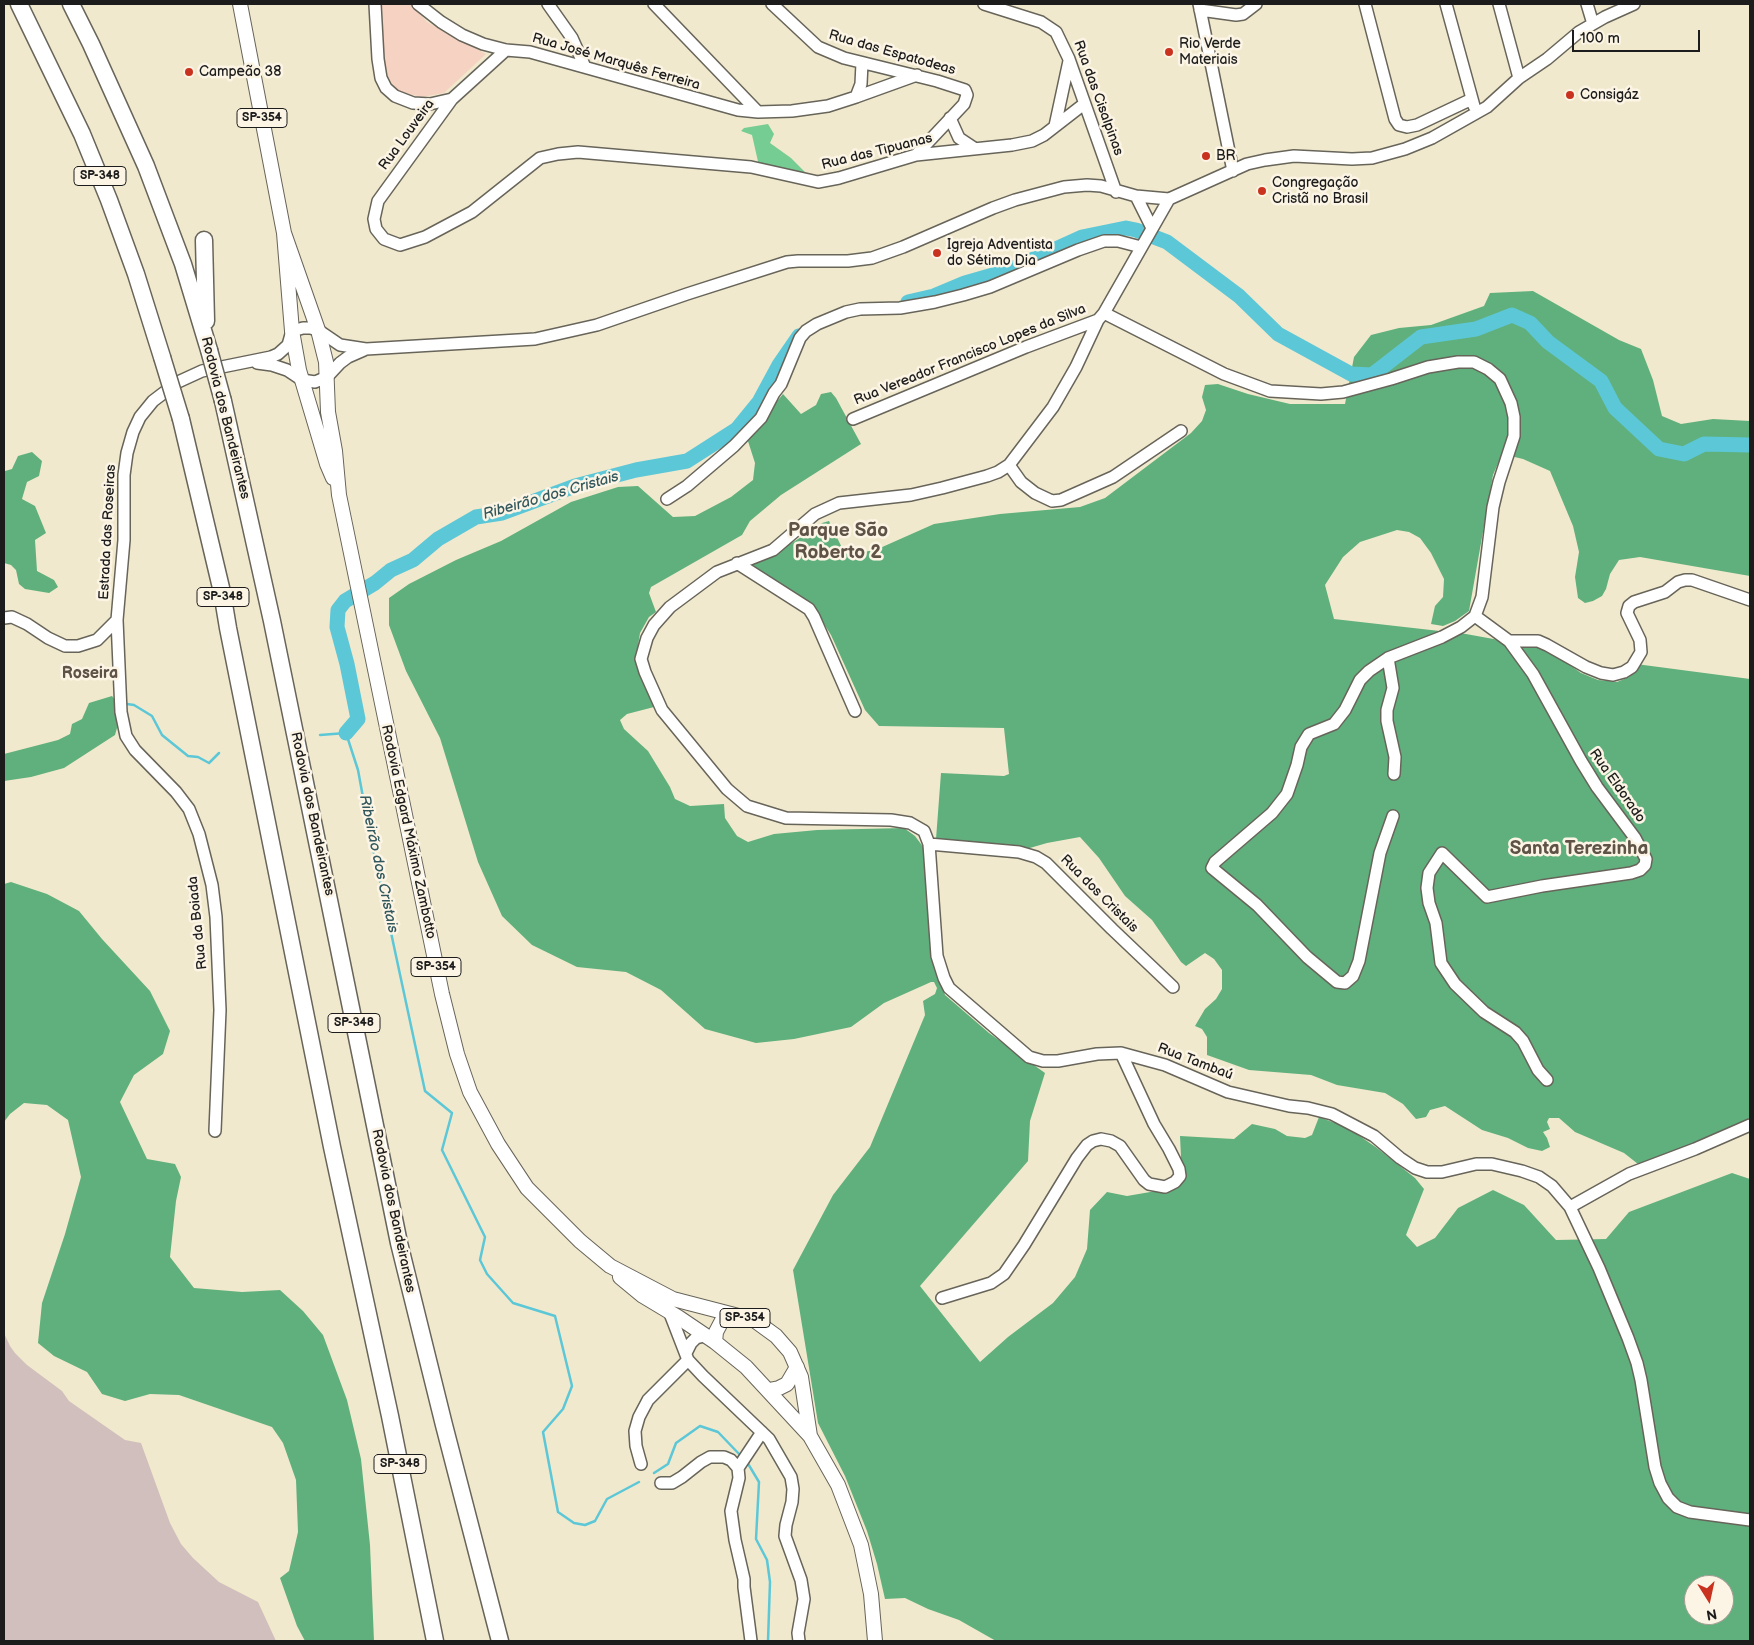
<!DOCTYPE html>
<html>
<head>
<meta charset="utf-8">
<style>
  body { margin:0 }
  #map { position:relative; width:1754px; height:1645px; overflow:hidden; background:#f1e9cd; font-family:"Balsamiq Sans",sans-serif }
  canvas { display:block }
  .frame { position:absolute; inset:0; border:5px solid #1c1c1c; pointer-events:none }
  .north { position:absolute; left:1684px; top:1575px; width:50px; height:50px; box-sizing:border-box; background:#fcf5e5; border:1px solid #a29e95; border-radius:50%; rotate:170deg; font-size:14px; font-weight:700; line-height:20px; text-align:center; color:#1c1c1c }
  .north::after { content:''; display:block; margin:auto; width:18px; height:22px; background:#c8321e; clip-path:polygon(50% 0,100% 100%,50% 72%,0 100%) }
  .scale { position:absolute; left:1572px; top:30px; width:128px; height:22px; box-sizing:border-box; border:2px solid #1c1c1c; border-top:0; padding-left:6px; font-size:15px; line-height:18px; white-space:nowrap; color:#1c1c1c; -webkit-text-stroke:4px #fcf5e5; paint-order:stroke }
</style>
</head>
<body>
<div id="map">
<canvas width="1754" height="1645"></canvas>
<div class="frame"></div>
<div class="north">N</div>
<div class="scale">100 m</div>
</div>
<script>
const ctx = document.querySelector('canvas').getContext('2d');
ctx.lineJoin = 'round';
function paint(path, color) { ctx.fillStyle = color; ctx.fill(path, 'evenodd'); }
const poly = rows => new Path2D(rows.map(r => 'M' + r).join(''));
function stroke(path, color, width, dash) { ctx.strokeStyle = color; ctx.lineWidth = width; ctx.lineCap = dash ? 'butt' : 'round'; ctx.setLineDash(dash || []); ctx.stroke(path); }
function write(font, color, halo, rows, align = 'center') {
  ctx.font = font + ' "Balsamiq Sans",sans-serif'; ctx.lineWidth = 5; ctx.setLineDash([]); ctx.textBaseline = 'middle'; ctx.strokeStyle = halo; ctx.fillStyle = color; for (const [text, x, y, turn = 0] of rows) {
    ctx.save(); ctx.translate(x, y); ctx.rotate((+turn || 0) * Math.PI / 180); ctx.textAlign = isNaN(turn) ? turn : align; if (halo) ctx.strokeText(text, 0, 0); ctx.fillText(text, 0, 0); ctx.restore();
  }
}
paint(poly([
  [382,4,411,4,427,22,486,54,444,93,422,97,404,93,395,88,386,73,384,65]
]), '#f5d2c2');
paint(poly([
  [4,1333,10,1346,15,1353,27,1365,62,1391,69,1401,125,1440,141,1443,170,1523,181,1544,193,1558,219,1582,258,1602,276,1641,4,1641]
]), '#d1bfbd');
paint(poly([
  [768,124,774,134,770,143,791,158,806,173,759,166,752,135,741,131,744,128]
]), '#75cd93');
paint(poly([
  [1533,291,1619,340,1641,349,1653,380,1662,416,1681,424,1713,419,1750,421,1750,576,1640,557,1619,560,1610,574,1606,589,1602,596,1593,601,1585,603,1578,598,1575,577,1579,552,1573,526,1550,471,1523,459,1502,454,1493,475,1469,611,1455,621,1443,626,1431,624,1435,606,1443,597,1444,579,1431,553,1420,538,1409,532,1397,530,1360,542,1343,557,1325,585,1334,619,1466,634,1521,644,1543,646,1581,673,1598,680,1617,682,1629,677,1636,664,1750,679,1750,1118,1675,1151,1638,1164,1624,1153,1575,1132,1559,1118,1549,1118,1547,1122,1550,1129,1543,1132,1547,1138,1550,1147,1542,1151,1528,1148,1508,1138,1482,1130,1445,1106,1430,1110,1426,1117,1416,1119,1403,1104,1385,1093,1337,1085,1311,1075,1249,1070,1207,1055,1207,1037,1202,1029,1195,1026,1205,1009,1216,999,1222,989,1222,970,1214,959,1205,953,1186,966,1181,962,1152,920,1125,896,1099,858,1080,837,1047,843,1023,850,940,842,936,839,941,773,1004,776,1009,774,1004,728,879,726,865,710,831,635,810,602,764,574,754,567,753,563,795,541,822,523,829,521,844,552,850,556,880,548,934,524,1000,514,1080,507,1105,498,1191,433,1202,421,1206,410,1202,397,1205,385,1218,384,1248,394,1290,404,1345,404,1354,357,1371,335,1399,328,1431,325,1484,306,1490,293],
  [831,392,836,398,861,444,781,495,750,521,742,535,651,587,649,593,656,612,649,617,640,633,637,652,641,679,654,707,627,714,620,720,624,729,648,751,670,787,675,799,690,806,724,804,725,818,737,836,748,842,774,834,817,830,904,828,915,836,927,852,937,968,945,995,989,1033,1045,1073,1030,1121,1028,1161,920,1286,980,1362,1008,1337,1053,1303,1075,1277,1087,1249,1090,1210,1107,1192,1127,1196,1156,1191,1182,1178,1180,1136,1234,1139,1252,1124,1275,1129,1287,1136,1305,1138,1312,1135,1319,1117,1348,1128,1377,1148,1415,1178,1424,1189,1406,1235,1417,1247,1435,1238,1458,1208,1493,1190,1524,1205,1556,1240,1606,1239,1629,1212,1732,1173,1750,1179,1750,1641,996,1641,959,1620,928,1609,905,1598,885,1599,877,1564,867,1531,845,1476,818,1423,793,1270,833,1195,870,1147,925,1015,923,1001,935,994,937,988,934,982,931,982,884,1003,851,1027,794,1039,756,1043,705,1029,661,990,626,972,577,967,532,945,502,916,478,862,440,738,406,671,389,625,389,598,409,584,456,560,501,541,571,502,618,487,638,486,673,517,695,516,731,497,753,480,755,463,747,438,783,394,801,414,816,405,821,394],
  [1694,1585,1724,1585,1724,1615,1694,1615],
  [32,452,42,461,39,476,27,482,22,499,35,506,46,533,35,540,37,571,54,580,58,587,49,593,25,589,19,584,16,570,11,565,4,563,4,470,5,471,12,469,18,456],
  [112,696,116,701,117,728,115,735,64,768,31,777,4,781,4,754,58,740,70,734,72,724,82,719,89,703],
  [11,882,47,894,79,911,102,939,150,991,170,1031,163,1054,134,1075,120,1102,147,1159,175,1164,181,1177,176,1201,170,1257,194,1288,242,1292,280,1290,303,1311,323,1335,347,1400,361,1459,370,1545,374,1641,305,1641,297,1626,280,1578,289,1571,298,1532,296,1480,283,1443,272,1427,179,1395,150,1394,125,1401,102,1394,87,1372,54,1356,38,1343,42,1303,65,1234,81,1177,68,1120,47,1105,24,1103,10,1114,4,1122,4,884]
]), '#60b07d');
stroke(poly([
  [127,704,134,705,152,716,162,735,188,756,198,757,209,763,219,753],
  [320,735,346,733,358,770,369,830,425,1091,452,1113,442,1150,485,1237,480,1260,487,1274,513,1303,555,1316,572,1386,563,1409,543,1432,558,1512,574,1523,585,1525,595,1521,607,1499,639,1482],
  [747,1462,759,1482,756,1539,767,1560,770,1582,768,1641],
  [654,1473,668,1464,676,1443,700,1426,718,1432,741,1456]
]), '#5cc7d7', 2.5);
stroke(poly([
  [908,302,934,296,965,283,1007,271,1082,237,1126,228,1136,230,1167,242,1239,296,1278,334,1351,374,1372,375,1421,337,1476,329,1512,315,1530,323,1548,342,1601,381,1615,408,1659,449,1684,454,1704,444,1750,445],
  [346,733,358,719,347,664,337,627,338,610,345,601,375,583,391,570,413,560,438,539,476,517,502,513,575,486,636,470,687,461,737,429,759,402,779,365,799,336]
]), '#5cc7d7', 15);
const minor = poly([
  [375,4,378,59,381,78,386,88,395,96,413,103,430,104,452,99],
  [418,4,441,22,462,35,483,44,506,50,530,52,738,110,758,112,792,111,828,106,856,97,917,75],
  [548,4,572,38,585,67],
  [654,4,758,112],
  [772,4,818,47,844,58,937,81,965,90,967,95,964,104,916,155],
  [984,4,1041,22,1056,32,1069,59,1116,192],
  [1199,4,1233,171],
  [1365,4,1395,119,1399,125,1407,127,1417,125,1472,99],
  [1446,4,1474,106],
  [1499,4,1519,78],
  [1587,4,1593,24],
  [1634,4,1605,17,1579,32,1547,59,1519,78,1487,107,1432,138,1405,149,1372,158,1352,159,1294,156,1265,160,1247,164,1169,199,1104,313,1098,320,1076,367,1053,407,1009,465,998,472,987,476,942,488,911,495,839,503,815,514,773,550,717,572,670,607,654,625,647,638,641,659,645,672,662,710,727,789,747,806,786,818,891,820,910,823,924,831,929,844,937,956,944,978,949,988,1029,1057,1043,1061,1058,1061,1097,1054,1121,1053,1165,1065,1228,1092,1289,1106,1308,1108,1332,1114,1374,1136,1400,1158,1415,1168,1427,1172,1442,1172,1476,1164,1492,1164,1522,1171,1539,1177,1552,1186,1570,1207,1599,1268,1628,1338,1637,1363,1641,1380,1655,1467,1660,1483,1668,1498,1677,1507,1690,1512,1750,1520],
  [1200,10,1236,15,1243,14,1256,4],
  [506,50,452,99,378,201,374,219,376,229,384,239,400,245,425,237,472,212,540,158,558,154,578,152,751,167,818,182,839,178,916,155,1012,145,1032,141,1044,135,1084,104],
  [856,97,861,84,862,63],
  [950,118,959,138,974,148],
  [1055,126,1069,61],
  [1136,196,1152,228],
  [1104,313,1224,374,1270,391,1321,394,1343,392,1391,379,1428,367,1458,362,1474,362,1488,369,1500,379,1511,403,1514,417,1514,436,1499,482,1493,507,1482,597,1475,616,1461,627,1442,637,1388,658,1369,671,1360,680,1345,710,1334,724,1309,734,1301,747,1297,765,1287,794,1272,813,1215,862,1212,868,1257,905,1307,957,1337,982,1345,983,1353,976,1359,961,1380,853,1393,816],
  [257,363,272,365,287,370,302,380,315,382,327,377,340,363,348,357,364,350],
  [853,419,1026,347,1098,320],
  [1009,465,1021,482,1035,493,1052,501,1061,500,1113,477,1181,431],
  [667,499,687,486,734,446,761,418,774,393,781,384,800,338,806,331,817,324,846,312,860,309,900,308,935,302,963,295,990,287,1078,250,1104,241,1118,241,1141,247],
  [737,563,809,609,814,617,855,711],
  [1475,616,1509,641,1533,674,1581,761,1597,787,1635,838,1646,859,1645,865,1640,870,1631,873,1542,886,1487,897,1442,853,1429,873,1427,888,1429,903,1436,923,1441,963,1455,984,1484,1012,1515,1032,1523,1041,1538,1070,1547,1080],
  [4,618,12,617,27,624,48,638,65,646,78,646,97,640,117,620],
  [1509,641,1538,641,1547,645,1586,667,1601,673,1613,675,1624,672,1632,667,1641,652,1640,640,1627,613,1629,606,1634,602,1665,592,1678,582,1685,580,1692,580,1750,600],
  [1388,658,1393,688,1387,710,1387,721,1395,757,1394,774],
  [929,844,1019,852,1036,857,1046,863,1112,929,1173,987],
  [215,1131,220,1010,216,917,212,885,199,834,189,809,176,792,135,750,126,736,121,712,117,620,124,540,124,475,127,453,133,432,140,417,153,401,178,382,202,371,271,357,278,354,288,345,292,331,303,328,310,328,318,330,340,345,366,349,535,339,597,325,687,294,787,262,798,261,848,261,872,258,903,247,993,208,1015,200,1064,187,1087,185,1101,186,1136,196,1169,199],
  [1570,1207,1629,1174,1695,1149,1750,1125],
  [942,1298,991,1283,1004,1274,1024,1245,1077,1158,1087,1145,1093,1141,1101,1139,1111,1141,1120,1146,1144,1180,1149,1184,1165,1187,1175,1182,1180,1176,1179,1169,1169,1149,1154,1124,1121,1053],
  [669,1311,688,1360,703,1376,769,1439,791,1477,793,1489,792,1502,786,1525,785,1536,801,1580,804,1599,798,1633,799,1641],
  [686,1353,691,1343,696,1338,704,1336],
  [641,1464,636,1446,635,1431,639,1417,648,1400,688,1360],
  [738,1468,762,1432],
  [661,1483,672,1483,682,1477,701,1462,710,1457,724,1457,731,1460,738,1468,739,1478,731,1511,735,1540,744,1579,744,1587,751,1641]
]);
const major = poly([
  [240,4,284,233,292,331,299,370,327,464,333,478],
  [284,233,318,330,326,362,328,412,335,451,339,495,442,994,457,1054,470,1092,498,1144,527,1188,580,1241,610,1266,673,1299,754,1320,776,1336,790,1352,801,1377,810,1436],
  [620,1277,643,1296,678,1317,715,1342,746,1367,810,1436,838,1485,861,1545,871,1594,875,1641],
  [715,1342,716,1332,726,1313],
  [769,1390,779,1388,787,1384,797,1367]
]);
const highway = poly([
  [19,4,82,134,109,200,136,274,162,357],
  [71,4,91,44,146,166,183,264,209,350],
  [204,240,206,321],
  [223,401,272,621,399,1243,444,1425,500,1641],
  [181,419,222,592,228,628,332,1147,390,1416,435,1641]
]);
stroke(minor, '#67645a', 14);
stroke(major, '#67645a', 16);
stroke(highway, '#67645a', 19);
stroke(minor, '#fff', 11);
stroke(major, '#fff', 14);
stroke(highway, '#fff', 16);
const highwayBridge = poly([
  [209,350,223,401],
  [162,357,181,419]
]);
stroke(highwayBridge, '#67645a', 19, []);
stroke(highwayBridge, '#fff', 16);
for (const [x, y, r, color] of [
  [1169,52,5,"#c8321e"],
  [189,72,5,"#c8321e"],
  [1570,95,5,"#c8321e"],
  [1206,156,5,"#c8321e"],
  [1262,191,5,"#c8321e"],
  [937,253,5,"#c8321e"]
]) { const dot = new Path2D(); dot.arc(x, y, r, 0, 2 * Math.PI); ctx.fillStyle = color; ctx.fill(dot); stroke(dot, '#fcf5e5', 2); }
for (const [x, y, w] of [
  [262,118,50],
  [100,176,52],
  [223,597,52],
  [436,967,50],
  [354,1023,52],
  [745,1318,50],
  [400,1464,52]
]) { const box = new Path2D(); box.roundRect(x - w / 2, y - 9.5, w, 19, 4); ctx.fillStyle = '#fcf5e5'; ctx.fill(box); stroke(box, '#1c1c1c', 1); }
write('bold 12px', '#1c1c1c', null, [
  ["SP-354",262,118],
  ["SP-348",100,176],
  ["SP-348",223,597],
  ["SP-354",436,967],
  ["SP-348",354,1023],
  ["SP-354",745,1318],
  ["SP-348",400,1464]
]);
write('14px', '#1c1c1c', '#fcf5e5', [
  ["Rio Verde",1179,44],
  ["Materiais",1179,60],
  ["Campeão 38",199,72],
  ["Consigáz",1580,95],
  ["BR",1216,156],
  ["Congregação",1272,183],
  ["Cristã no Brasil",1272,199],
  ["Igreja Adventista",947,245],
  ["do Sétimo Dia",947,261]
], 'left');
write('14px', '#1c1c1c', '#fcf5e5', [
  ["Rua das Espatodeas",892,53,16],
  ["Rua José Marquês Ferreira",616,62,16],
  ["Rua das Cisalpinas",1098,98,70],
  ["Rua Louveira",407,135,-54],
  ["Rua das Tipuanas",877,152,-14],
  ["Rua Vereador Francisco Lopes da Silva",970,355,-22],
  ["Rodovia dos Bandeirantes",225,418,76],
  ["Estrada das Roseiras",108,532,-87],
  ["Rua Eldorado",1617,786,55],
  ["Rodovia dos Bandeirantes",312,814,78],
  ["Rodovia Edgard Máximo Zambotto",408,832,78],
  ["Rua dos Cristais",1099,894,45],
  ["Rua da Boiada",198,923,-96],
  ["Rua Tambaú",1195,1062,21],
  ["Rodovia dos Bandeirantes",393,1211,78]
]);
write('italic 15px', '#32585d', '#fcf5e5', [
  ["Ribeirão dos Cristais",551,496,-16],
  ["Ribeirão dos Cristais",378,864,78]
]);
write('bold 16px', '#5f5347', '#fcf5e5', [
  ["Roseira",90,674]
]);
write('bold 19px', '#5f5347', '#fcf5e5', [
  ["Parque São",838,531],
  ["Roberto 2",838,553],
  ["Santa Terezinha",1579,849]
]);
</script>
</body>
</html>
